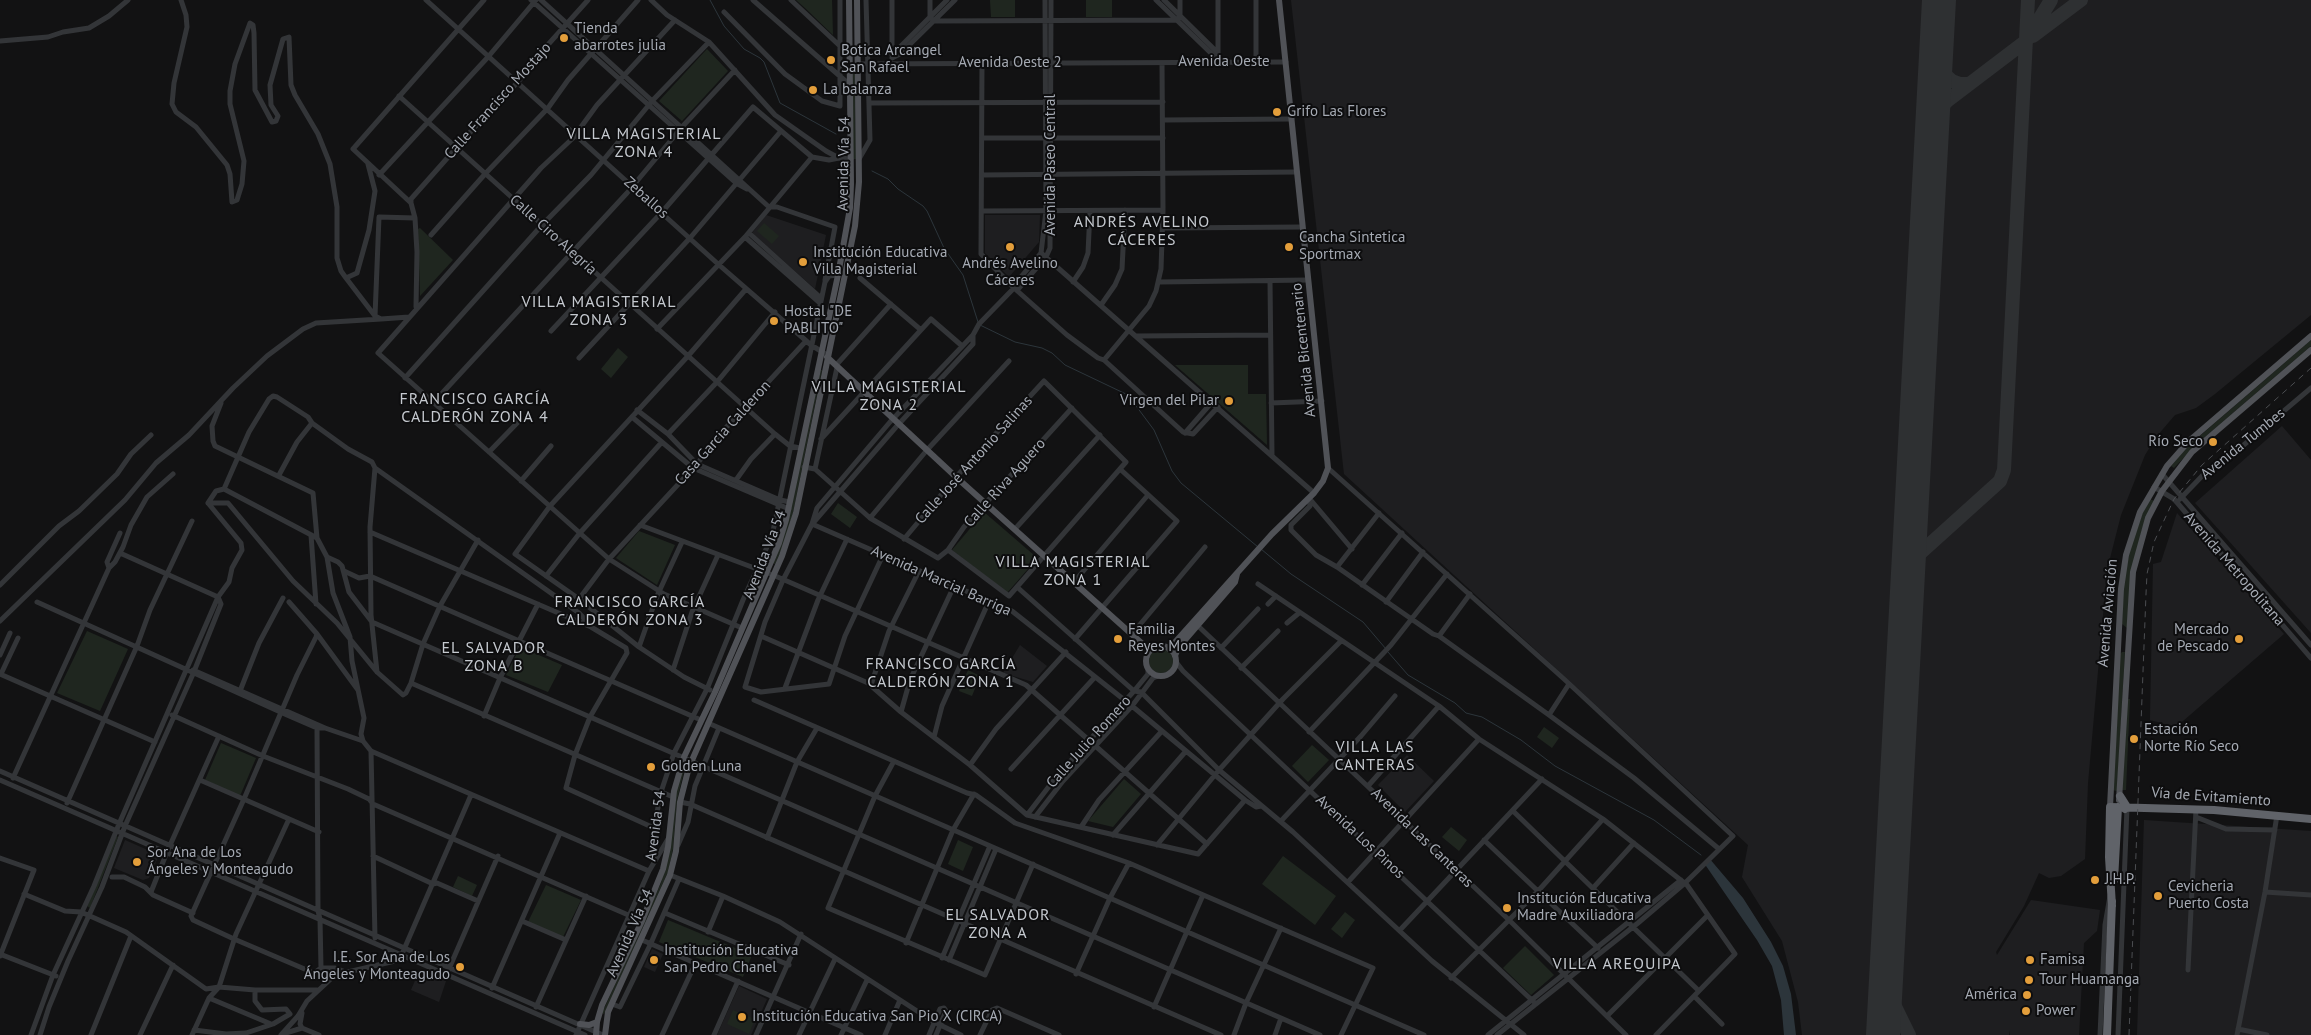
<!DOCTYPE html>
<html>
<head>
<meta charset="utf-8">
<style>
  body { margin:0 }
  canvas { display:block; background:#121213 }
</style>
</head>
<body>
<canvas width="2311" height="1035"></canvas>
<script>
const ctx = document.querySelector('canvas').getContext('2d');
ctx.lineJoin = 'round';
function paint(path, color) { ctx.fillStyle = color; ctx.fill(path, 'evenodd'); }
const poly = rows => new Path2D(rows.map(r => 'M' + r).join(''));
function stroke(path, color, width, dash) { ctx.strokeStyle = color; ctx.lineWidth = width; ctx.lineCap = dash ? 'butt' : 'round'; ctx.setLineDash(dash || []); ctx.stroke(path); }
function write(font, color, halo, rows, align = 'center') {
  ctx.font = font + ' "PT Sans",sans-serif'; ctx.lineWidth = 4; ctx.setLineDash([]); ctx.textBaseline = 'middle'; ctx.strokeStyle = halo; ctx.fillStyle = color; for (const [text, x, y, turn = 0] of rows) {
    ctx.save(); ctx.translate(x, y); ctx.rotate((+turn || 0) * Math.PI / 180); ctx.textAlign = isNaN(turn) ? turn : align; if (halo) ctx.strokeText(text, 0, 0); ctx.fillText(text, 0, 0); ctx.restore();
  }
}
paint(poly([
  [1291,0,2311,0,2311,315,2215,394,2196,408,2175,415,2157,436,2145,455,2121,515,2107,570,2088,783,2085,859,2061,876,2049,878,2039,873,2024,906,1996,952,1997,955,2031,900,2100,910,2097,931,2084,943,2079,1035,2010,1035,2009,1030,2009,1035,1802,1035,1798,1002,1782,941,1742,877,1748,845,1344,474],
  [766,215,826,235,815,289,752,233],
  [985,215,1040,215,1039,242,1009,277,985,253],
  [2282,426,2311,460,2311,633,2195,503],
  [2177,513,2284,634,2176,727,2150,720,2153,564,2161,562],
  [1020,645,1047,666,1033,682,1003,673],
  [1407,755,1434,781,1405,812,1378,785],
  [2144,820,2311,831,2311,1035,2137,1035],
  [125,840,159,855,149,878,143,880,114,868],
  [652,949,663,954,655,972,644,967],
  [420,969,446,981,439,1002,411,990],
  [739,986,767,999,751,1035,717,1035]
]), '#1e1e20');
paint(poly([
  [796,0,832,0,833,35,805,8],
  [990,0,1015,0,1015,17,991,17],
  [1086,0,1112,0,1112,17,1086,17],
  [707,49,728,71,682,121,659,101],
  [852,64,855,64,856,159,853,159],
  [764,223,779,236,772,244,757,231],
  [420,228,453,260,420,296,418,229],
  [2311,340,2311,346,2198,443,2174,468,2171,466,2187,447],
  [618,348,628,357,611,378,601,369],
  [1175,365,1248,365,1248,394,1266,394,1267,445],
  [819,369,822,370,793,513,784,545,775,564,773,563],
  [2150,499,2154,501,2142,529,2131,572,2127,628,2122,624,2124,581,2129,554,2142,514],
  [838,503,857,517,850,528,831,514],
  [984,512,1035,556,1034,562,1007,593,952,550],
  [639,531,675,545,657,585,616,558],
  [87,631,128,649,100,711,57,693],
  [520,647,562,665,548,692,506,675],
  '1149 661a12 12 0 1 1 24 0a12 12 0 1 1-24 0Z',
  [2122,652,2125,652,2117,791,2112,790,2119,655],
  [968,670,980,676,972,696,959,691],
  [2127,699,2130,699,2126,790,2122,790],
  [1544,727,1559,738,1552,748,1537,737],
  [221,743,256,758,240,796,205,780],
  [1312,745,1329,760,1308,782,1292,766],
  [682,770,684,771,677,800,673,849,668,872,604,1014,602,1013,608,1000,661,883,676,790],
  [1124,779,1141,794,1113,827,1088,821],
  [1451,827,1467,840,1459,851,1442,837],
  [116,836,118,837,90,908,87,906],
  [958,840,973,847,963,871,948,864],
  [1283,856,1336,896,1315,925,1262,884],
  [458,876,477,885,472,896,453,887],
  [546,885,581,900,563,937,528,922],
  [1345,912,1355,920,1342,938,1331,929],
  [668,920,752,955,743,977,659,942],
  [1525,946,1554,975,1531,995,1503,968],
  [733,1010,755,1019,749,1034,727,1024]
]), '#1f261f');
paint(poly([
  [1709,858,1743,898,1771,942,1783,966,1791,994,1796,1035,1784,1035,1781,1000,1772,966,1757,940,1704,863]
]), '#2c353b');
stroke(poly([
  [710,0,724,26,744,49,760,58,764,62,780,103,836,134],
  [872,171,888,179,898,189,923,206,927,211,944,248,963,275,978,322],
  [980,325,1015,342,1042,348,1052,353,1065,365,1128,395,1154,430,1172,471,1181,483,1258,547],
  [1261,549,1291,574,1363,622,1386,649],
  [1388,652,1408,675,1455,703,1466,713,1482,717,1521,740,1555,766,1654,820,1701,855]
]), '#2c353b', 1);
stroke(poly([
  [2033,36,2081,0],
  [1935,62,1944,74,1952,81,1960,84,1969,84],
  [1932,123,1938,110,1947,101,2026,41,2051,0],
  [1908,564,2000,481,2004,470,2028,0],
  [1885,986,1909,1035],
  [1875,1035,1884,1009]
]), '#2e3032', 14);
stroke(poly([
  [1883,1035,1939,0]
]), '#2e3032', 34);
stroke(poly([
  [181,0,186,15,187,27,174,83,172,104,176,112,196,127,227,165,230,174,232,202,237,200,242,184,244,161,230,104,230,91,235,64,250,23,253,25,254,33,255,90,272,122,276,121,278,116,271,105,270,85,283,39,289,37,291,85,295,95,318,134,330,164,337,207,337,258,341,271,346,278,357,273,369,230,375,191,368,164],
  [426,0,718,264,811,345,824,353],
  [531,0,736,183,747,189],
  [541,0,769,207,777,207,835,227,825,280],
  [651,0,667,15,709,42,775,115,826,151,839,158,851,159],
  [753,0,850,85],
  [791,0,841,47,866,49],
  [892,0,892,55],
  [930,0,930,17,934,21,1176,20,1180,17,1180,0],
  [1156,0,1217,59],
  [1164,0,1218,53],
  [1256,0,1256,62],
  [724,12,785,74,822,101,840,106,840,0],
  [675,20,597,105,573,138,541,168,378,353,609,559,664,594,742,628],
  [0,41,48,37,63,32,89,28,109,16,128,0],
  [1218,54,1218,0],
  [893,57,896,51,947,0],
  [892,58,900,54,955,0],
  [982,63,981,254,1014,288,1067,335,1098,358,1104,360,1183,432,1193,434,1218,407],
  [857,64,1286,62],
  [399,96,775,434,790,446,800,448],
  [869,103,1163,102],
  [1163,120,1292,119],
  [982,138,1163,138],
  [859,159,870,140,866,0],
  [379,175,488,57,536,0],
  [982,175,1296,172],
  [411,203,411,199,481,120,518,82,545,48,588,0],
  [982,211,1163,210],
  [1163,228,1302,227],
  [749,233,821,298],
  [431,235,485,174,548,108,568,80,638,0],
  [745,237,820,303],
  [1041,253,1314,493],
  [346,278,375,316,381,319,409,317],
  [860,278,921,330],
  [1270,281,1272,456],
  [1073,282,1083,267,1088,253,1090,211],
  [1159,282,1308,280],
  [1014,288,1019,288,1046,257,1050,248,1051,0],
  [1101,305,1115,285,1122,269,1125,210],
  [416,307,417,252,415,218,411,203,353,149,484,0],
  [375,316,379,217,415,218],
  [657,329,745,237,812,157],
  [551,331,662,212,753,107,812,157,829,160,839,158],
  [1136,336,1270,335],
  [579,358,690,238,781,131],
  [1104,360,1149,306,1156,291,1161,269,1163,210,1162,63],
  [405,378,542,225,591,175,653,100,709,42],
  [221,403,212,426,213,441,215,446,313,493,317,538,327,557,333,593,350,637,352,661,364,718,361,734,363,741,371,751,375,938],
  [433,403,627,193,682,127,735,70],
  [1271,403,1322,401],
  [637,410,668,434,697,464,780,500,790,502],
  [632,417,693,468,789,509],
  [1185,433,1212,402],
  [668,434,717,382,775,312],
  [821,439,931,319,961,345],
  [489,452,521,419],
  [804,467,815,469,870,518,938,558,948,550,964,527,1072,408],
  [375,468,370,527,371,615,377,672],
  [1328,468,1564,679,1733,836,1685,883,1638,923,1497,1035],
  [815,469,838,363,891,304],
  [2162,474,2311,645],
  [279,475,297,442,312,423],
  [736,480,751,459,775,434],
  [521,481,551,446],
  [2154,487,2174,499,2311,658],
  [224,489,249,432,269,399,273,396,277,397,308,417,312,423,348,449,372,462,375,468,579,613,589,624],
  [1309,498,1310,506,1291,525,1291,530,1316,555,1337,567,1433,634,1439,636,1549,715,1634,778,1719,849],
  [1309,498,1352,549],
  [2180,499,2203,475,2226,460,2311,388],
  [208,503,228,503,293,581,337,623,377,672,403,695,406,693,411,683,423,644,440,606,478,540],
  [208,503,216,491,224,489,317,538],
  [870,518,927,450,1009,361],
  [813,523,896,427,973,344,973,335],
  [812,524,1012,611,1132,706,1245,800,1256,807,1261,806],
  [640,525,773,575,1026,685,1207,844],
  [1015,529,1100,435],
  [370,532,591,627,626,648,627,653,590,717,575,755,566,788,654,828,661,792,674,753,707,689,743,600,772,536,825,282,829,276,838,275],
  [311,535,316,604],
  [904,539,956,477,1044,381,1126,462,1009,596,948,550],
  [883,555,845,636,829,684,761,692,745,687,765,622,783,580,812,524,817,508,890,422,973,335,979,324,1014,288,1015,284,1041,253,1046,211,1045,0],
  [327,557,338,562,342,566,349,592,372,622,1320,1035],
  [1337,567,1379,513],
  [109,568,107,562,120,533],
  [344,571,359,578,370,576,701,720],
  [546,576,579,534,662,442],
  [1074,582,1148,495],
  [1258,584,1439,706,1479,739,1603,819,1687,885,1735,954,1656,1035],
  [0,585,59,526,79,511,117,474,131,454,151,435],
  [1362,585,1402,533],
  [1017,587,1134,691,1141,692,1219,770,1293,832,1432,961,1524,1035],
  [579,599,609,559,697,464,721,433,806,341],
  [37,602,287,715,317,728,325,728],
  [289,602,317,634,316,637,297,675,244,799,191,916,193,920,234,939,314,973,321,968,335,968,343,971],
  [1386,602,1423,552],
  [1268,604,1276,596],
  [0,621,125,500,156,463,189,435,233,388,267,356,303,329,316,323,381,319],
  [1287,623,1299,613],
  [1196,624,1509,920,1626,1035],
  [317,634,358,690],
  [1132,634,1205,547],
  [761,636,868,683,901,712,970,765,1027,815,1198,854,1245,800],
  [1439,636,1470,594],
  [1075,639,1177,521,1120,469],
  [639,647,657,596,682,542],
  [1221,648,1258,609],
  [0,655,10,633],
  [1147,657,1146,647,1155,648],
  [1176,662,1183,671,1536,1004],
  [1241,668,1278,631],
  [193,670,325,728,363,741],
  [673,670,692,612,718,555],
  [0,674,155,742],
  [1,674,18,638],
  [411,683,673,797],
  [871,685,889,631,919,571],
  [785,688,818,600,847,539],
  [710,690,684,677,639,647,579,599,515,554,550,506,688,356,746,289],
  [240,691,259,643,283,598],
  [754,700,967,793,976,795,1015,823,1129,863,1373,968,1341,1035],
  [901,712,910,680,954,586],
  [172,715,263,756,348,789,369,799,373,804,642,921],
  [1549,715,1569,684],
  [484,716,500,678,538,604],
  [708,723,1424,1035],
  [317,728,318,911,320,919,321,968],
  [1309,732,1391,645,1447,574],
  [934,737,942,706,989,601],
  [371,751,649,871],
  [894,761,875,796,828,908,985,975,1033,864],
  [970,765,996,729,1066,652],
  [1011,769,1095,677],
  [0,771,603,1035],
  [13,778,109,568,115,562,123,547,131,525,147,497,173,474],
  [0,780,585,1035],
  [200,780,319,832],
  [1368,786,1439,706],
  [680,802,690,804,1221,1035],
  [67,803,137,646,150,610,192,521],
  [1513,811,1699,991],
  [1027,815,1057,776,1134,691,1148,674,1148,669],
  [1035,817,1063,781,1132,706,1153,678,1158,676],
  [2196,817,2226,829,2275,830],
  [1281,821,1361,736,1395,696],
  [1081,827,1099,800,1162,731],
  [1113,835,1186,751],
  [767,838,797,762,817,728],
  [1484,840,1598,948],
  [678,845,688,822,695,786,719,728],
  [1157,845,1219,770,1283,699,1341,641],
  [373,856,433,884,437,883,478,901],
  [0,858,34,870,0,956],
  [670,875,723,896,780,922,934,1022,961,1035],
  [112,877,124,877,145,887,153,895,193,913],
  [1348,882,1479,739],
  [1594,887,1634,843],
  [151,892,167,852,219,736],
  [2265,892,2311,895],
  [24,894,65,911,81,912,126,932,206,989,219,987,255,990,317,990],
  [665,913,789,965],
  [522,921,566,940],
  [1400,930,1542,779],
  [708,932,723,896],
  [642,940,861,1035],
  [906,943,953,830,974,794],
  [0,954,56,976],
  [942,958,990,846],
  [949,960,996,849],
  [2188,970,2196,809],
  [448,971,498,856],
  [1076,974,1110,898,1129,863],
  [1451,978,1539,890,1603,819],
  [492,988,560,833],
  [1694,996,1722,1024],
  [209,998,271,1024],
  [612,1004,620,1007,651,943,679,879],
  [536,1007,586,896],
  [1154,1007,1203,895],
  [302,1013,300,1024,302,1028,319,1035],
  [1607,1016,1708,915],
  [2238,1029,2267,1035],
  [194,1030,226,1034,246,1033,273,1024,290,1014,286,1009,262,1010,255,1001,255,990],
  [283,1034,302,1028],
  [31,1035,53,975,94,886,119,824,218,597,229,582,232,568,242,550,241,543,208,503],
  [40,1035,49,1007,68,961,102,887,125,826,193,674,221,604,218,597,120,553],
  [91,1035,131,936],
  [140,1035,173,965],
  [192,1035,209,998,219,987,236,934,289,819],
  [281,1035,298,1016,307,1001,335,975,395,961,402,954,471,795],
  [576,1035,649,871,668,839],
  [662,1035,696,962],
  [714,1035,738,981],
  [756,1035,801,934],
  [799,1035,835,959],
  [841,1035,867,980],
  [885,1035,900,1000],
  [929,1035,940,1009,944,1008,946,1011,936,1035],
  [980,1035,992,1010,997,1008,1059,1035],
  [1234,1035,1246,1003,1281,928],
  [1275,1035,1281,1018],
  [1488,1035,1681,880],
  [2100,1035,2105,925,2110,896],
  [2118,1035,2127,807],
  [2237,1035,2265,892,2277,815]
]), '#333538', 5);
stroke(poly([
  [827,357,956,477,1146,647],
  '1146 661a15 15 0 1 1 30 0a15 15 0 1 1-30 0Z',
  [1169,649,1272,534,1314,493,1323,481,1328,468,1279,0],
  [1175,656,1178,648,1235,582,1237,574],
  [2119,800,2133,572,2148,518,2162,491,2192,452,2311,350],
  [2110,807,2121,589,2126,555,2140,512,2167,466,2189,441,2311,336],
  [580,1024,589,1025,597,1022],
  [596,1035,597,1022,602,1005,642,921,663,869,668,847,674,791,684,757,715,692,779,543,786,520,838,275,850,208,851,184,849,0],
  [605,1035,608,1012,670,875,676,851,680,802,689,767,782,556,796,513,855,226,859,182,857,0]
]), '#505257', 6);
stroke(poly([
  [2120,796,2127,807,2125,809],
  [2114,880,2118,807],
  [2112,906,2109,857,2110,807,2214,810,2311,819],
  [2107,1035,2112,901]
]), '#606369', 8);
stroke(poly([
  [2129,1035,2146,594,2147,574,2154,542,2174,499,2202,465,2311,368]
]), '#4b4d51', 1, [6, 5]);
for (const [x, y, r, color] of [
  [564,38,5,"#e39e3b"],
  [831,60,5,"#e39e3b"],
  [813,90,5,"#e39e3b"],
  [1277,112,5,"#e39e3b"],
  [1010,247,5,"#e39e3b"],
  [1289,247,5,"#e39e3b"],
  [803,262,5,"#e39e3b"],
  [774,321,5,"#e39e3b"],
  [1229,401,5,"#e39e3b"],
  [2213,442,5,"#e39e3b"],
  [1118,639,5,"#e39e3b"],
  [2239,639,5,"#e39e3b"],
  [2134,739,5,"#e39e3b"],
  [651,767,5,"#e39e3b"],
  [137,862,5,"#e39e3b"],
  [2095,880,5,"#e39e3b"],
  [2158,896,5,"#e39e3b"],
  [1507,908,5,"#e39e3b"],
  [654,960,5,"#e39e3b"],
  [2030,960,5,"#e39e3b"],
  [460,967,5,"#e39e3b"],
  [2029,980,5,"#e39e3b"],
  [2027,995,5,"#e39e3b"],
  [2026,1011,5,"#e39e3b"],
  [742,1017,5,"#e39e3b"]
]) { const dot = new Path2D(); dot.arc(x, y, r, 0, 2 * Math.PI); ctx.fillStyle = color; ctx.fill(dot); stroke(dot, '#0d0d0e', 2); }
write('15px', '#a5aab3', '#0d0d0e', [
  ["Tienda",574,29],
  ["abarrotes julia",574,46],
  ["Botica Arcangel",841,51],
  ["San Rafael",841,68],
  ["La balanza",823,90],
  ["Grifo Las Flores",1287,112],
  ["Cancha Sintetica",1299,238],
  ["Sportmax",1299,255],
  ["Institución Educativa",813,253],
  ["Villa Magisterial",813,270],
  ["Andrés Avelino",1010,264,"center"],
  ["Cáceres",1010,281,"center"],
  ["Hostal \"DE",784,312],
  ["PABLITO\"",784,329],
  ["Virgen del Pilar",1219,401,"right"],
  ["Río Seco",2203,442,"right"],
  ["Familia",1128,630],
  ["Reyes Montes",1128,647],
  ["Mercado",2229,630,"right"],
  ["de Pescado",2229,647,"right"],
  ["Estación",2144,730],
  ["Norte Río Seco",2144,747],
  ["Golden Luna",661,767],
  ["Sor Ana de Los",147,853],
  ["Ángeles y Monteagudo",147,870],
  ["J.H.P.",2105,880],
  ["Cevicheria",2168,887],
  ["Puerto Costa",2168,904],
  ["Institución Educativa",1517,899],
  ["Madre Auxiliadora",1517,916],
  ["Institución Educativa",664,951],
  ["San Pedro Chanel",664,968],
  ["I.E. Sor Ana de Los",450,958,"right"],
  ["Ángeles y Monteagudo",450,975,"right"],
  ["Famisa",2040,960],
  ["Tour Huamanga",2039,980],
  ["América",2017,995,"right"],
  ["Power",2036,1011],
  ["Institución Educativa San Pio X (CIRCA)",752,1017]
], 'left');
write('15px', '#a5aab3', '#0d0d0e', [
  ["Avenida Oeste",1224,62],
  ["Avenida Oeste 2",1010,63],
  ["Calle Francisco Mostajo",498,101,-48],
  ["Avenida Vía 54",844,164,-89],
  ["Avenida Paseo Central",1051,165,-90],
  ["Zeballos",646,198,42],
  ["Calle Ciro Alegría",553,235,42],
  ["Avenida Bicentenario",1304,350,-96],
  ["Casa Garcia Calderon",723,433,-48],
  ["Avenida Tumbes",2243,444,-39],
  ["Calle José Antonio Salinas",974,460,-48],
  ["Calle Riva Aguero",1005,483,-48],
  ["Avenida Vía 54",765,555,-69],
  ["Avenida Metropolitana",2234,569,49],
  ["Avenida Marcial Barriga",941,581,24],
  ["Avenida Aviación",2108,613,-85],
  ["Calle Julio Romero",1089,742,-48],
  ["Vía de Evitamiento",2211,797,4],
  ["Avenida 54",656,826,-82],
  ["Avenida Los Pinos",1360,837,43],
  ["Avenida Las Canteras",1422,838,44],
  ["Avenida Vía 54",630,933,-66]
]);
ctx.letterSpacing = '1px';
write('16px', '#c5c9cf', '#0d0d0e', [
  ["VILLA MAGISTERIAL",644,134],
  ["ZONA 4",644,152],
  ["ANDRÉS AVELINO",1142,222],
  ["CÁCERES",1142,240],
  ["VILLA MAGISTERIAL",599,302],
  ["ZONA 3",599,320],
  ["VILLA MAGISTERIAL",889,387],
  ["ZONA 2",889,405],
  ["FRANCISCO GARCÍA",475,399],
  ["CALDERÓN ZONA 4",475,417],
  ["VILLA MAGISTERIAL",1073,562],
  ["ZONA 1",1073,580],
  ["FRANCISCO GARCÍA",630,602],
  ["CALDERÓN ZONA 3",630,620],
  ["EL SALVADOR",494,648],
  ["ZONA B",494,666],
  ["FRANCISCO GARCÍA",941,664],
  ["CALDERÓN ZONA 1",941,682],
  ["VILLA LAS",1375,747],
  ["CANTERAS",1375,765],
  ["EL SALVADOR",998,915],
  ["ZONA A",998,933],
  ["VILLA AREQUIPA",1617,964]
]);
ctx.letterSpacing = '0px';
</script>
</body>
</html>
